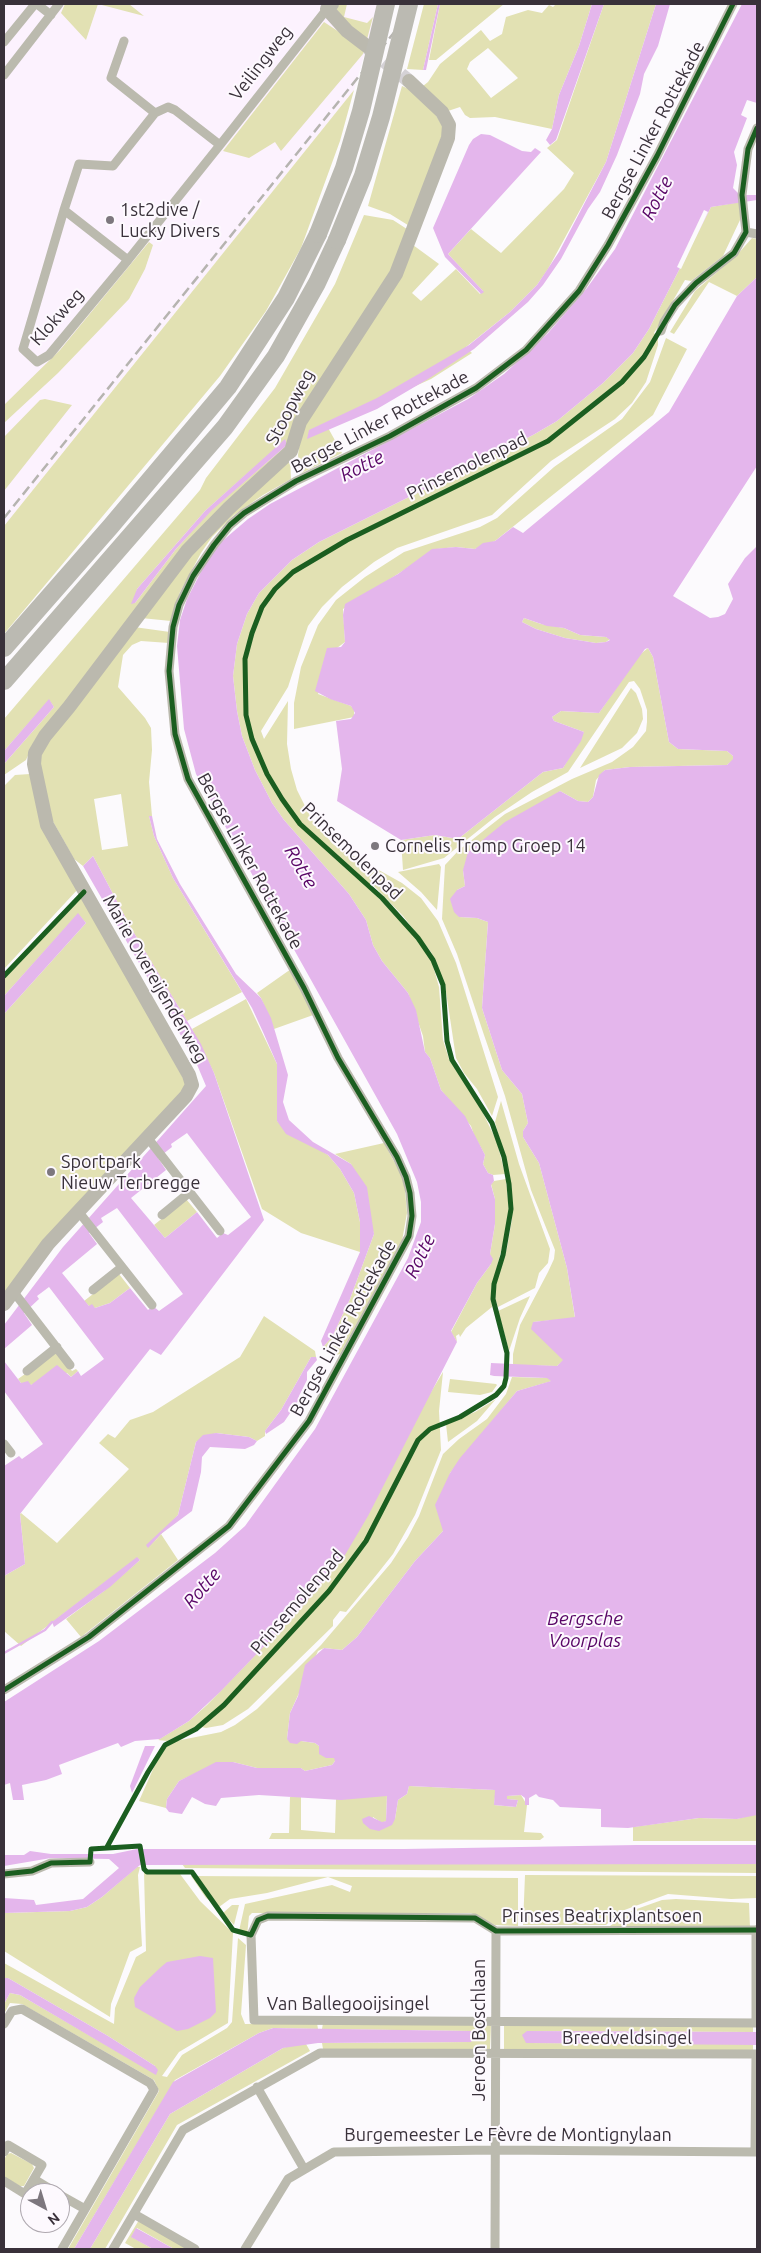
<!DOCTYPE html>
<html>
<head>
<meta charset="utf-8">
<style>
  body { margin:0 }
  #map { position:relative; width:761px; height:2253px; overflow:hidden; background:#fcfafd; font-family:Ubuntu,sans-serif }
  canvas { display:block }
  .frame { position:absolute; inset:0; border:5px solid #39313a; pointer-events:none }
  .north { position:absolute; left:20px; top:2183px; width:50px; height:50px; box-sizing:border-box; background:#fdf9fe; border:1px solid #afa9b0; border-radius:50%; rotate:141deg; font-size:14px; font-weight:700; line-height:20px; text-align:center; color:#39313a }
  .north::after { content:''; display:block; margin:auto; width:18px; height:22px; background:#7d777e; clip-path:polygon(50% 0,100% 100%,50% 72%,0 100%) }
</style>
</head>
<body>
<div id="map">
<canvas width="761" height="2253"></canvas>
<div class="frame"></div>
<div class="north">N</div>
</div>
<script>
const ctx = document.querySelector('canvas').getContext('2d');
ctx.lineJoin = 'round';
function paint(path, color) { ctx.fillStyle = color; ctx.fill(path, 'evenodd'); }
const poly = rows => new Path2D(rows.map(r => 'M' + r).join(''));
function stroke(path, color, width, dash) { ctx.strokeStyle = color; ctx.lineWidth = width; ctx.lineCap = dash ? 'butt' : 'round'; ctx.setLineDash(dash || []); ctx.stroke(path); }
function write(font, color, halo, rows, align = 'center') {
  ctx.font = font + ' Ubuntu,sans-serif'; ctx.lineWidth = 4; ctx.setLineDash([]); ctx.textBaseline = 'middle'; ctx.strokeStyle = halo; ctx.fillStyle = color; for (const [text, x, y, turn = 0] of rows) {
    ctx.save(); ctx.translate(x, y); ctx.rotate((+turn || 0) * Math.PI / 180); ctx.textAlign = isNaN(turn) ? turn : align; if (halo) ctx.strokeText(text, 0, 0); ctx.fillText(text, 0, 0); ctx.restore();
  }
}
paint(poly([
  [4,4,379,4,354,90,4,526]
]), '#fcf2fe');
paint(poly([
  [65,4,129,4,144,16,98,4,86,40,61,13],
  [338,4,347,4,344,17,367,23,373,17,366,43,336,9],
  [424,4,438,4,423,70,407,69],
  [440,4,504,4,436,60,429,60],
  [556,4,592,4,579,46,559,95,552,129,495,117,470,118,465,115,460,107,448,111,423,86,428,82,440,64,481,30,490,41,502,34,506,17,528,10,542,13,549,5,553,7],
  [488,48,518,78,491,98,467,69,470,62],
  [604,4,656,4,606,162,548,269,537,285,510,312,466,347,472,353,431,379,327,426,342,453,300,474,298,455,301,432,413,245,439,264,412,293,421,301,456,269,480,294,483,291,448,254,471,229,501,253,564,189,574,173,547,148,557,140],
  [324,22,365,49,363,54,281,151,275,142,249,158,223,151],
  [402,86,411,90,433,110,444,129,411,227,390,214,368,206],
  [354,90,340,141,301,248,266,311,220,376,4,634,4,526],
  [740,202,740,220,723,256,691,281,685,280,654,333,658,337,658,345,646,382,632,403,615,419,551,461,492,515,397,548,374,562,342,587,322,607,308,626,288,687,261,731,264,739,288,701,287,744,291,769,297,790,313,822,334,845,402,883,421,898,438,921,456,963,498,1097,492,1116,477,1089,464,1073,456,1058,445,985,431,952,403,916,371,883,367,886,414,935,432,962,439,987,443,1040,449,1059,482,1111,497,1142,505,1174,493,1175,488,1173,483,1164,485,1155,474,1135,471,1126,441,1090,430,1058,425,1052,423,1036,408,993,382,961,373,945,366,920,349,894,284,820,272,803,255,770,242,736,237,711,233,676,237,644,247,614,259,593,292,560,319,542,533,435,557,421,603,383,633,353,649,329,711,207],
  [364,215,393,220,410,231,405,245,291,446,240,493,35,740,26,760,4,775,4,764,54,707,49,700,4,751,4,719,200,490,206,478,275,388,335,284],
  [285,440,287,445,211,510,176,549,135,603,137,589,205,511],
  [752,238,757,239,757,277,737,296,709,282,674,334,670,332,695,291,737,255],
  [149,242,153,245,145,269,129,299,58,373,4,423,4,405,60,350],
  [666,338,687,349,653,415,495,541,475,549,456,547,437,549,343,609,345,642,337,648,318,694,351,706,354,709,354,717,294,729,294,703,301,667,318,625,336,600,365,577,404,552,480,527,497,518,554,467,622,419,650,382],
  [45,399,72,405,4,491,4,437,40,400],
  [290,457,291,479,263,495,234,515,212,537,201,553,180,592,171,621,141,618,169,576],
  [524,618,541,624,564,628,580,635,606,637,610,639,606,642,596,643,565,638,536,629,522,622],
  [134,627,170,632,169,643,141,641,132,645,123,655,118,687,145,718,151,728,152,750,149,782,152,816,149,816,154,836,173,878,242,992,187,1021,131,928,93,856,83,866,74,859,51,818,40,775,40,747],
  [121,794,128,846,102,850,94,799],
  [648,648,653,657,669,742,678,749,727,751,733,756,733,760,727,765,630,767,605,770,596,780,593,797,588,802,578,801,560,791,463,870,465,886,457,890,459,917,477,918,488,922,482,1008,502,1070,522,1094,528,1123,523,1131,523,1137,539,1163,567,1268,575,1318,533,1322,564,1360,557,1366,513,1365,513,1354,520,1325,548,1272,554,1259,555,1250,531,1190,505,1096,484,1035,457,954,442,919,445,865,459,850,505,814,572,779,612,762,633,747,646,731,647,722,647,710,640,689,634,681,629,682,568,772,532,792,495,817,444,858,403,870,401,840,435,835,458,839,543,772,563,768,584,732,554,721,552,717,561,711,599,713,638,656],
  [631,688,636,693,642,709,643,719,637,733,622,748,580,768],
  [30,774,78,889,4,969,4,786,15,775],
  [439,864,441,867,437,910,421,892,398,872],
  [82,897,187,1085,4,1299,4,1014,86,923,78,914,4,996,4,979],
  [291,969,316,1014,274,1029,261,998,257,993],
  [246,999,277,1064,277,1121,328,1155,340,1169,354,1193,360,1222,360,1252,301,1233,262,1209,214,1073,192,1029],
  [501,1101,519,1164,550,1249,548,1263,539,1273,535,1288,498,1307,495,1298,496,1282,507,1248,512,1219,512,1192,510,1178,495,1122],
  [384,1143,402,1176,405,1190,407,1213,402,1241,340,1354,335,1355,328,1353,323,1347,332,1337,350,1299,374,1234,351,1164,335,1154],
  [506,1179,509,1211,505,1236,491,1290,492,1307,466,1328,460,1337,459,1334,456,1336,457,1342,451,1332,477,1283,491,1264,490,1254,495,1224,495,1199,491,1184,494,1181],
  [186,1199,197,1212,165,1238,154,1225],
  [119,1274,130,1288,110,1303,95,1308,89,1306,84,1301],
  [530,1296,520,1318,509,1351,498,1311],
  [264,1316,315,1351,316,1357,311,1357,281,1410,265,1431,265,1436,257,1441,249,1437,216,1433,196,1442,178,1515,149,1548,161,1534,178,1560,81,1637,66,1619,104,1591,140,1560,137,1558,21,1646,4,1631,4,1576,25,1564,20,1514,21,1513,57,1543,129,1469,99,1443,108,1434,115,1438,130,1420,153,1412,240,1357],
  [57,1351,72,1371,76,1369,78,1371,71,1377,67,1373,31,1385,21,1383,18,1379],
  [443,1372,439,1411,441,1450,415,1515,393,1554,378,1573,346,1612,340,1611,333,1620,333,1626,248,1709,223,1725,206,1728,197,1726,167,1741,158,1740,189,1721,207,1705,301,1608],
  [512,1377,548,1378,552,1381,517,1391,450,1473,443,1531,415,1561,357,1637,342,1650,324,1648,318,1651,290,1713,287,1739,315,1743,335,1758,335,1761,332,1765,305,1771,301,1768,257,1768,233,1762,205,1769,179,1781,167,1799,166,1808,139,1801,154,1767,166,1747,176,1741,221,1732,235,1725,257,1709,321,1645,391,1563,408,1537,419,1516,443,1454,459,1439,487,1419,506,1394],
  [450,1379,496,1384,497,1385,492,1392,480,1395,448,1392],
  [496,1399,477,1421,448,1442,446,1424,449,1422,475,1412],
  [409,1786,496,1790,494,1805,516,1807,518,1800,506,1799,507,1796,521,1795,527,1805,524,1832,541,1833,544,1837,540,1840,269,1839,272,1833,289,1833,290,1797,301,1797,301,1830,335,1833,336,1799,387,1795,386,1821,382,1823,373,1817,370,1829,395,1819,398,1800,407,1794],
  [751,1815,757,1815,757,1841,633,1841,633,1827,699,1818,737,1819],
  [182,1864,757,1864,757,1873,185,1868],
  [137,1867,140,1867,138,1875,142,1946,130,1952,111,2004,110,2017,4,1951,4,1913,70,1911,87,1907,102,1897],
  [144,1872,180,1874,200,1901,233,1933,228,2023,179,2052,162,2076,167,2077,182,2055,227,2028,232,2022,238,1938,246,1945,241,2014,245,2024,317,2023,318,2029,273,2028,259,2033,175,2080,74,2249,68,2249,159,2091,154,2080,22,2004,10,2003,4,2014,4,2004,10,1993,20,1995,156,2074,155,2066,108,2036,8,1978,4,1978,4,1963,114,2024,115,2008,136,1957,146,1951],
  [525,1875,757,1876,757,1898,731,1899,668,1894,619,1912,606,1925,523,1925],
  [191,1876,518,1878,518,1926,495,1925,471,1913,252,1913,249,1916,247,1936,239,1931,245,1904,332,1885,350,1892,352,1886,328,1877,267,1893,230,1899,219,1907,206,1898],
  [676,1899,749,1903,750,1927,610,1926,631,1911,662,1900],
  [232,1905,239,1905,234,1925,223,1913],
  [323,2023,491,2024,490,2049,323,2049,322,2043,471,2042,474,2034,470,2031,322,2029],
  [753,2025,753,2032,527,2031,526,2043,753,2044,753,2051,504,2049,504,2026],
  [296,2044,306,2044,310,2051,177,2125,105,2249,90,2249,170,2114,283,2048],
  [11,2153,32,2164,34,2168,24,2186,20,2186,4,2177,4,2160,7,2154],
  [139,2220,188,2249,174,2249,137,2228,132,2237,153,2249,136,2249,125,2243]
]), '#e2e1b3');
paint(poly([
  [438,4,440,4,426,70,423,70],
  [592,4,604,4,556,140,550,145,546,140,552,129,559,95,579,46],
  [656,4,670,4,658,46,644,74,640,94,617,155,600,192,588,209,561,259,543,285,528,302,474,349,428,379,377,409,307,439,309,430,377,398,469,345,510,312,537,285,559,252,606,162],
  [742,4,757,4,757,103,747,100,741,115,747,118,734,152,737,165,733,188,740,195,757,195,757,200,711,207,649,329,633,353,603,383,557,421,533,435,319,542,292,560,259,593,247,614,237,644,233,676,237,711,242,736,255,770,272,803,284,820,349,894,366,920,373,945,382,961,408,993,416,1010,425,1052,430,1058,441,1090,465,1116,485,1155,483,1164,488,1173,493,1175,494,1181,491,1185,495,1199,495,1224,490,1254,493,1259,491,1264,477,1283,451,1331,457,1342,368,1516,345,1555,301,1608,220,1692,189,1721,160,1739,135,1741,121,1747,118,1743,59,1765,62,1774,46,1780,22,1785,24,1800,13,1800,10,1783,4,1785,4,1702,99,1641,215,1553,245,1526,315,1429,408,1258,421,1222,421,1202,417,1182,397,1134,196,774,184,729,177,646,180,620,187,599,205,564,220,543,248,519,270,504,468,399,504,374,548,333,587,288,615,249],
  [481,134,490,135,522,151,531,152,535,148,541,152,448,254,484,292,481,294,445,257,433,228,469,145,473,139],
  [757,277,757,466,673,596,710,618,718,617,725,614,733,599,728,584,745,558,757,546,757,1815,737,1819,699,1818,628,1828,601,1827,601,1809,560,1807,553,1800,539,1797,536,1794,529,1798,529,1805,525,1805,525,1798,521,1795,507,1796,507,1799,518,1800,516,1807,494,1805,495,1790,409,1786,407,1794,398,1800,395,1819,392,1825,379,1831,370,1829,363,1823,362,1819,369,1816,382,1822,386,1821,387,1796,341,1800,259,1795,221,1798,216,1806,205,1804,192,1797,182,1814,169,1812,166,1808,167,1799,179,1781,216,1762,233,1762,257,1768,301,1768,305,1771,332,1765,335,1761,334,1758,326,1758,319,1754,319,1746,315,1743,301,1741,297,1744,290,1743,287,1739,290,1713,298,1696,305,1665,324,1648,342,1650,357,1637,415,1561,443,1531,435,1505,450,1473,460,1458,517,1391,551,1381,547,1378,494,1376,490,1375,491,1363,557,1366,563,1360,531,1329,533,1322,575,1317,567,1268,539,1163,523,1137,523,1131,528,1123,522,1094,502,1070,482,1008,488,922,477,918,459,917,454,912,450,899,457,890,465,886,463,870,468,852,505,822,560,791,578,801,588,802,593,797,599,775,605,770,630,767,727,765,733,759,733,756,727,751,678,749,669,742,653,657,648,648,645,649,599,713,561,711,552,717,554,721,584,732,581,741,563,768,543,772,458,839,435,835,401,840,337,801,342,769,336,721,351,719,355,713,351,706,330,699,315,691,327,648,341,647,345,642,343,615,345,604,398,574,432,549,456,547,475,549,483,543,495,541,513,527,523,533,669,412,737,296],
  [524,618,547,626,564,628,580,635,606,637,610,640,606,642,596,643,565,638,536,629,522,622],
  [285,439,287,445,212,510,176,549,135,603,131,604,137,589,205,511],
  [49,699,54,707,4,764,4,751],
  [149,816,152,816,157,839,180,884,236,974,261,998,271,1018,288,1075,283,1102,289,1120,313,1142,351,1164,367,1187,374,1234,350,1299,332,1337,323,1347,321,1341,360,1252,360,1222,354,1193,340,1169,328,1155,286,1134,277,1121,277,1064,263,1032,252,1008,173,878,154,836],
  [93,856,131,928,201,1044,214,1073,264,1220,161,1355,150,1349,20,1514,25,1564,4,1576,4,1466,19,1456,22,1459,43,1444,4,1391,4,1361,21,1383,28,1381,31,1385,57,1365,71,1377,78,1371,81,1376,104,1359,49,1287,37,1296,39,1299,24,1313,32,1325,4,1349,4,1325,63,1247,206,1086,195,1060,83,866],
  [187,1133,251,1217,228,1235,223,1233,217,1238,197,1212,165,1238,131,1198,166,1170,158,1158,172,1147,171,1144],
  [117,1208,183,1294,159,1311,153,1306,148,1310,130,1288,110,1303,95,1308,92,1304,89,1306,62,1273,97,1244,89,1233,103,1222,101,1218],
  [78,913,86,923,4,1014,4,996],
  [311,1357,316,1357,317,1360,307,1372,307,1380,299,1396,299,1400,284,1422,266,1434,265,1431,281,1410],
  [216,1433,249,1437,257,1441,254,1445,245,1449,210,1447,202,1457,201,1472,192,1511,161,1534,148,1548,146,1545,178,1515,196,1442,203,1435],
  [137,1557,140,1560,110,1587,54,1627,52,1622],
  [145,1746,155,1746,132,1793,130,1786],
  [637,1845,757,1845,757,1864,140,1865,102,1897,87,1907,70,1911,4,1913,4,1898,34,1900,36,1905,83,1899,119,1868,109,1859,51,1858,4,1866,4,1855,24,1855,30,1851,51,1854,113,1854,137,1849,404,1849],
  [200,1956,213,1958,216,2012,210,2018,188,2029,177,2031,135,2007,134,1998,140,1987,161,1967,167,1962],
  [4,1978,8,1978,108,2036,155,2066,158,2070,156,2075,20,1995,10,1993,4,2004],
  [273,2028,471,2031,474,2034,474,2038,471,2042,318,2043,283,2048,170,2114,90,2249,74,2249,173,2082,259,2033],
  [527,2031,757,2032,757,2045,526,2043,522,2035],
  [136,2228,174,2249,153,2249,131,2237]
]), '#e4b6ec');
paint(poly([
  [704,210,708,212,681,269,677,267]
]), '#fcfafd');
stroke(poly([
  [4,1653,45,1630,52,1622]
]), '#e4b6ec', 2.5);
stroke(poly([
  [368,48,409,81]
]), '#d5d2d6', 14, [14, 7]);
stroke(poly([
  [37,4,51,15],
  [124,41,111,78,155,113],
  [4,42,35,4],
  [4,75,59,4],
  [220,145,175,110,168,107,155,113,113,166,79,164,64,210,128,260,220,145,327,9],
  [64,210,23,349,37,362,49,355,128,260],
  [746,232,742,195,748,149,757,128],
  [746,232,757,234],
  [661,331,664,322,675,305,696,283,734,253,746,232],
  [147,1137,220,1231],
  [78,1211,152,1305],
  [162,1215,190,1192],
  [93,1290,122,1267],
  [13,1291,70,1365],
  [27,1371,57,1347],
  [4,1444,11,1453],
  [4,1690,89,1637,229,1526,309,1421,409,1236,412,1216,410,1193,406,1177,397,1157,338,1058,304,988,188,779,175,734,169,671,173,627,179,605,193,576,214,545,230,525,244,513,296,481,390,436,476,388,526,350,579,291,608,245,657,156,733,4],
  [4,1874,32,1871,51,1863,90,1862],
  [757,1930,496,1931,475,1918,268,1916,258,1920,251,1935,254,2020,757,2023],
  [756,2023,756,1930],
  [4,2024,12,2011,22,2009,150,2083,154,2090,62,2249],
  [257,2087,304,2169],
  [4,2152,8,2145,42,2165,25,2194,4,2181],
  [755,2152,756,2054],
  [34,2179,57,2193],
  [60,2195,85,2209],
  [134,2214,195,2249],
  [113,2249,183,2130,320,2053,757,2054],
  [245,2249,288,2179,334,2152,496,2150,757,2152],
  [495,2249,496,1931]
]), '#bbbaae', 9);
stroke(poly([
  [332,4,327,9,347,31,368,47],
  [4,1304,48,1244,186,1096,192,1085,189,1075,47,825,34,764,35,753,45,736,69,707,187,551,229,508,291,451,300,422,396,274,448,138,449,125,442,112,409,81]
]), '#bbb9ae', 14);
stroke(poly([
  [4,648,111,526,228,387,286,298,318,234],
  [4,681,225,427,276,356,317,283,337,240]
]), '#bbbab2', 18);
stroke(poly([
  [4,518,417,4]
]), '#b6b4b0', 2.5, [10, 5]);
stroke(poly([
  [318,234,344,168,361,111,386,4],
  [337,240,363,176,381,117,409,4]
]), '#bbbab2', 18);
stroke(poly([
  [4,976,84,892],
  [4,1690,89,1637,229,1526,309,1421,409,1236,412,1216,410,1193,406,1177,397,1157,338,1058,304,988,188,779,175,734,169,671,173,627,179,605,193,576,214,545,230,525,244,513,296,481,390,436,476,388,526,350,579,291,608,245,657,156,733,4],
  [107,1847,148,1772,165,1745,196,1729,224,1705,329,1591,366,1541,418,1440,430,1429,460,1417,496,1395,504,1386,506,1378,507,1353,493,1299,494,1284,503,1255,511,1209,509,1184,504,1157,492,1123,452,1060,447,1041,443,985,433,960,418,938,382,898,300,824,282,799,267,774,252,739,246,715,245,659,252,633,262,607,275,589,293,572,347,540,548,441,622,382,644,357,675,305,696,283,734,253,746,232,742,195,748,149,757,128],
  [4,1874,32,1871,51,1863,90,1862,91,1849,140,1846,144,1869,147,1872,192,1872,233,1930,251,1935,258,1920,268,1916,475,1918,496,1931,757,1930]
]), '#1b5e20', 5);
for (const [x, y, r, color] of [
  [110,220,5,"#7d777e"],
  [375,846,5,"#7d777e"],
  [51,1172,5,"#7d777e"]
]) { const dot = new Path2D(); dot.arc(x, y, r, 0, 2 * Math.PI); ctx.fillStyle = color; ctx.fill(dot); stroke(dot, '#fdf9fe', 2); }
write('18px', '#39313a', '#fdf9fe', [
  ["Veilingweg",261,63,-52],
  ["Bergse Linker Rottekade",653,130,-62],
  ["Klokweg",57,317,-48],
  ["Stoopweg",290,407,-62],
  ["Bergse Linker Rottekade",380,422,-28],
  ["Prinsemolenpad",467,466,-26],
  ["Prinsemolenpad",352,851,44],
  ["Bergse Linker Rottekade",250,861,61],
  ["Marie Overeijenderweg",155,979,60],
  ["Bergse Linker Rottekade",343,1328,-61],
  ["Prinsemolenpad",297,1602,-49],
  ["Prinses Beatrixplantsoen",602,1916],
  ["Van Ballegooijsingel",348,2004],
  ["Jeroen Boschlaan",479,2030,-90],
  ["Breedveldsingel",627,2038],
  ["Burgemeester Le Fèvre de Montignylaan",508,2135]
]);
write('18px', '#39313a', '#fdf9fe', [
  ["1st2dive /",120,210],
  ["Lucky Divers",120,231],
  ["Cornelis Tromp Groep 14",385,846],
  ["Sportpark",61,1162],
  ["Nieuw Terbregge",61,1183]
], 'left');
write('italic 19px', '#580566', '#fdf9fe', [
  ["Rotte",657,198,-63],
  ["Rotte",362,466,-27],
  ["Rotte",301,867,60],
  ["Rotte",420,1256,-64],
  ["Rotte",202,1588,-49],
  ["Bergsche",585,1619],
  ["Voorplas",585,1641]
]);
</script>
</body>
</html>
